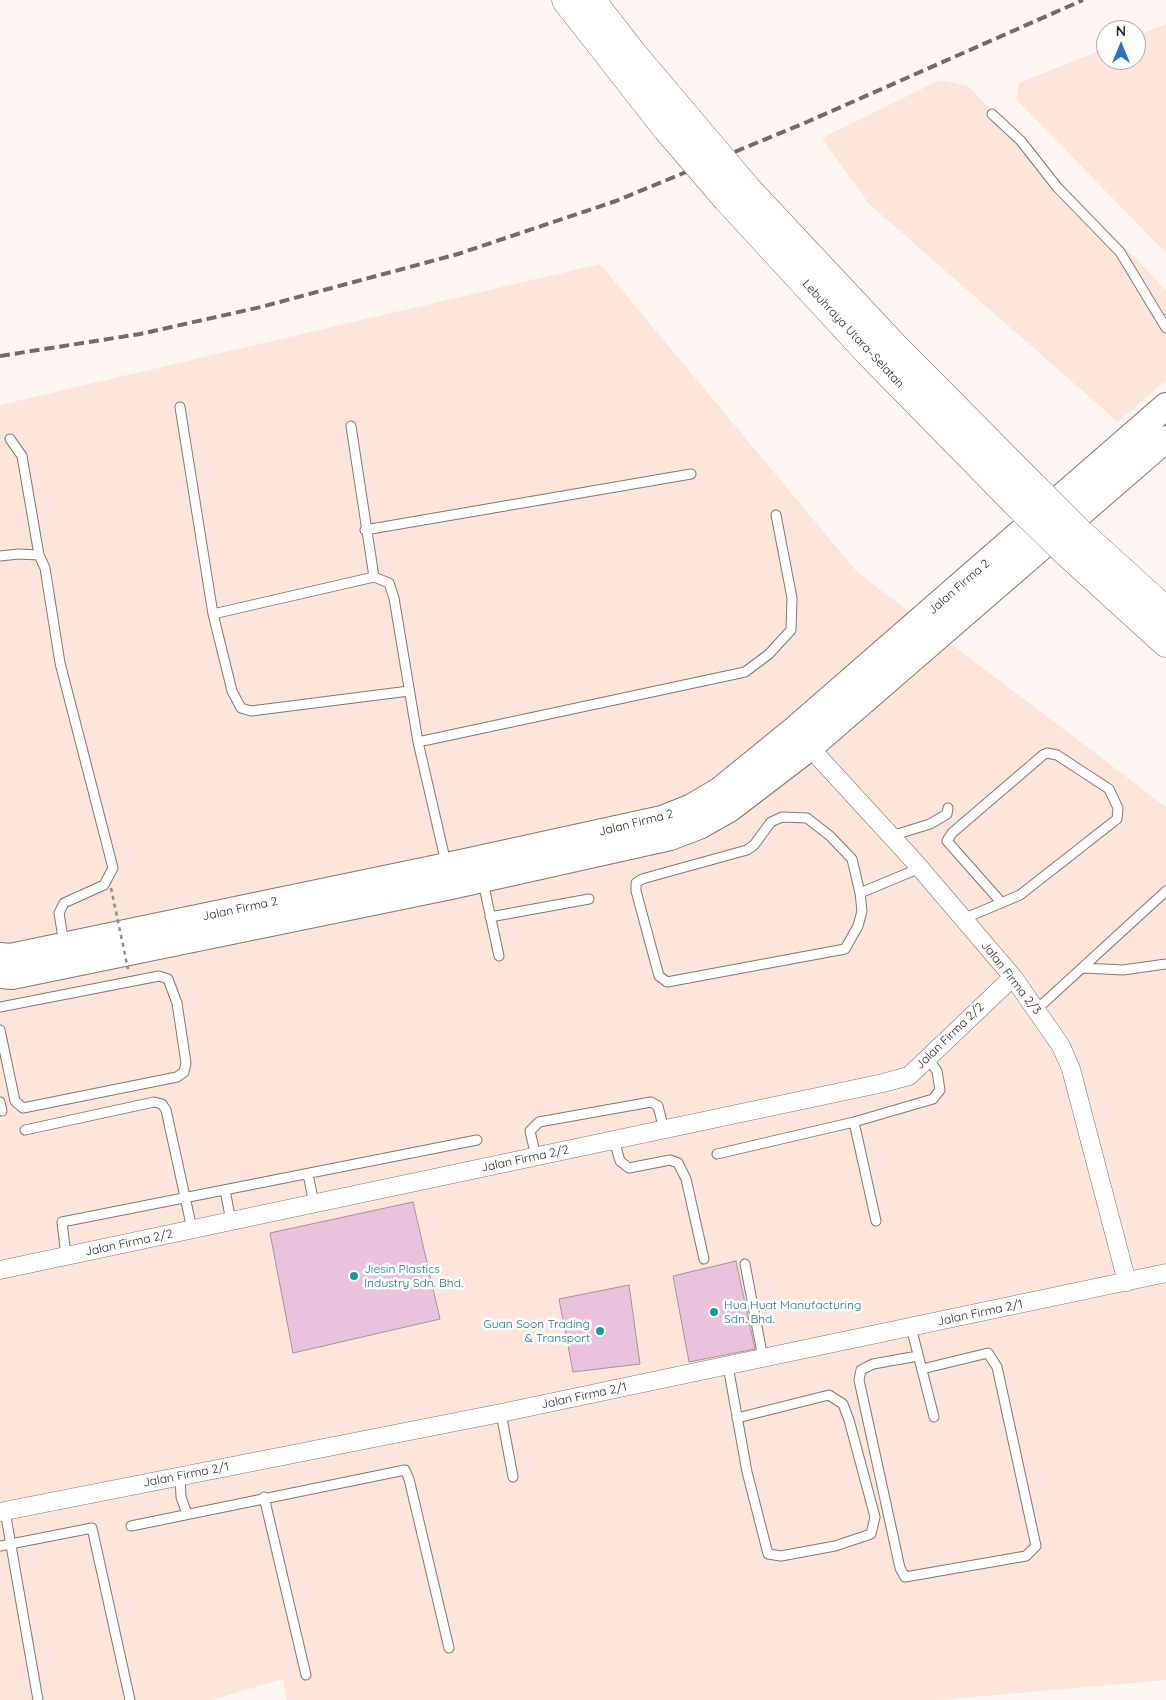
<!DOCTYPE html>
<html>
<head>
<meta charset="utf-8">
<style>
  body { margin:0 }
  #map { position:relative; width:1166px; height:1700px; overflow:hidden; background:#fdf6f3; font-family:Quicksand,sans-serif }
  canvas { display:block }
  .north { position:absolute; left:1096px; top:20px; width:50px; height:50px; box-sizing:border-box; background:#fff; border:1px solid #aba9a8; border-radius:50%; rotate:0deg; font-size:14px; font-weight:700; line-height:20px; text-align:center; color:#2e2825 }
  .north::after { content:''; display:block; margin:auto; width:18px; height:22px; background:#2a74c4; clip-path:polygon(50% 0,100% 100%,50% 72%,0 100%) }
</style>
</head>
<body>
<div id="map">
<canvas width="1166" height="1700"></canvas>
<div class="north">N</div>
</div>
<script>
const ctx = document.querySelector('canvas').getContext('2d');
ctx.lineJoin = 'round';
function paint(path, color) { ctx.fillStyle = color; ctx.fill(path, 'evenodd'); }
const poly = rows => new Path2D(rows.map(r => 'M' + r).join(''));
function stroke(path, color, width, dash) { ctx.strokeStyle = color; ctx.lineWidth = width; ctx.lineCap = dash ? 'butt' : 'round'; ctx.setLineDash(dash || []); ctx.stroke(path); }
function write(font, color, halo, rows, align = 'center') {
  ctx.font = font + ' Quicksand,sans-serif'; ctx.lineWidth = 5; ctx.setLineDash([]); ctx.textBaseline = 'middle'; ctx.strokeStyle = halo; ctx.fillStyle = color; for (const [text, x, y, turn = 0] of rows) {
    ctx.save(); ctx.translate(x, y); ctx.rotate((+turn || 0) * Math.PI / 180); ctx.textAlign = isNaN(turn) ? turn : align; if (halo) ctx.strokeText(text, 0, 0); ctx.fillText(text, 0, 0); ctx.restore();
  }
}
paint(poly([
  [1166,24,1166,253,1016,99,1019,83,1106,48,1106,60,1136,60,1136,36],
  [940,80,968,86,1166,290,1166,380,1118,422,869,204,822,138],
  [600,264,858,573,1166,807,1166,1680,940,1700,287,1700,283,1679,211,1700,0,1700,0,405]
]), '#fde5da');
const building = poly([
  [413,1202,440,1319,293,1353,270,1233,413,1202],
  [736,1261,755,1349,689,1362,673,1276,736,1261],
  [629,1285,640,1364,573,1372,559,1299,629,1285]
]);
paint(building, '#ebc2dc');
stroke(building, '#a4969e', 1);
const lane = poly([
  [992,114,1021,141,1057,187,1120,252,1166,328],
  [180,407,213,614,232,691,241,708,251,711,409,691],
  [351,426,374,577],
  [10,439,22,456,39,555],
  [365,530,691,474],
  [0,556,18,554,39,555,45,568,60,663,113,868,104,885,64,903,59,913,64,944],
  [213,614,374,577,389,583,394,598,418,742,446,863],
  [418,742,745,672,769,654,791,630,792,598,776,515],
  [891,836,930,824,947,814,948,808],
  [483,882,499,956],
  [860,893,852,859,830,836,807,818,782,817,771,822,754,845,747,850,642,879,636,883,636,891,659,976,667,982,845,949,858,926,862,911,860,893,920,868],
  [490,917,589,899],
  [963,919,1020,895,1117,819,1118,808,1109,789,1057,755,1047,753,1043,755,952,833,947,841,1001,902],
  [1082,968,1123,970,1166,964],
  [0,1007,159,976,168,979,177,1003,186,1063,184,1072,177,1077,23,1108,15,1101,0,1030],
  [1036,1010,1166,891],
  [0,1102,2,1111],
  [854,1122,876,1221],
  [25,1130,154,1102,162,1104,166,1110,192,1229],
  [614,1140,620,1161,629,1168,670,1160,678,1163,686,1179,704,1259],
  [717,1154,854,1122,933,1099,940,1090,937,1071,928,1059],
  [536,1157,530,1131,539,1122,651,1102,658,1106,664,1130],
  [308,1174,314,1204],
  [225,1190,231,1221],
  [66,1256,62,1222,477,1140],
  [745,1264,763,1358],
  [911,1327,934,1417],
  [918,1356,873,1364,861,1370,859,1380,900,1568,905,1577,1026,1556,1036,1546,997,1367,988,1353,922,1369],
  [728,1366,747,1472,768,1554,781,1556,835,1546,871,1534,875,1517,849,1420,843,1404,829,1395,737,1418],
  [501,1413,513,1477],
  [180,1476,181,1497,187,1514],
  [264,1497,306,1675],
  [5,1511,38,1700],
  [131,1526,405,1470,409,1479,449,1648],
  [0,1546,92,1528,130,1700]
]);
const street = poly([
  [803,740,914,861,1013,977,1061,1046,1071,1069,1127,1282],
  [0,1270,883,1083,909,1076,1013,977],
  [0,1512,501,1413,1166,1273]
]);
const primary = poly([
  [0,956,10,957,447,866,662,819,692,807,719,791,794,730,1166,406],
  [0,975,12,976,451,886,670,837,699,826,729,809,809,748,1166,439]
]);
const highway = poly([
  [566,0,667,129],
  [591,0,633,54,688,119],
  [748,190,894,346,1035,488],
  [727,199,868,352,1017,504],
  [1081,534,1166,611],
  [1065,551,1166,643]
]);
stroke(lane, '#857770', 11);
stroke(street, '#857770', 19);
stroke(primary, '#857770', 28);
stroke(highway, '#857770', 29);
stroke(lane, '#fff', 9);
stroke(street, '#fff', 18);
stroke(primary, '#fff', 26);
stroke(highway, '#fff', 28);
stroke(poly([
  [0,356,140,334,261,307,458,254,616,201,807,122,1083,0]
]), '#726c69', 4, [10, 5]);
const highwayBridge = poly([
  [688,119,748,190],
  [667,129,727,199],
  [1035,488,1081,534],
  [1017,504,1065,551]
]);
stroke(highwayBridge, '#857770', 29, []);
stroke(poly([
  [111,888,128,969]
]), '#928b88', 2.5, [4, 4]);
stroke(highwayBridge, '#fff', 28);
for (const [x, y, r, color] of [
  [354,1276,5,"#0f9aa8"],
  [714,1312,5,"#0f9aa8"],
  [600,1331,5,"#0f9aa8"]
]) { const dot = new Path2D(); dot.arc(x, y, r, 0, 2 * Math.PI); ctx.fillStyle = color; ctx.fill(dot); stroke(dot, '#fff', 2); }
write('12px', '#2e2825', '#fff', [
  ["Lebuhraya Utara–Selatan",853,334,47],
  ["Jalan Firma 2",959,587,-41],
  ["Jalan Firma 2",636,823,-14],
  ["Jalan Firma 2",240,909,-12],
  ["Jalan Firma 2/3",1011,978,52],
  ["Jalan Firma 2/2",950,1036,-44],
  ["Jalan Firma 2/2",525,1159,-12],
  ["Jalan Firma 2/2",129,1243,-12],
  ["Jalan Firma 2/1",980,1313,-12],
  ["Jalan Firma 2/1",584,1396,-12],
  ["Jalan Firma 2/1",186,1475,-11]
]);
write('12px', '#0d838f', '#fff', [
  ["Jiesin Plastics",364,1269],
  ["Industry Sdn. Bhd.",364,1283],
  ["Hua Huat Manufacturing",724,1305],
  ["Sdn. Bhd.",724,1319],
  ["Guan Soon Trading",590,1324,"right"],
  ["& Transport",590,1338,"right"]
], 'left');
</script>
</body>
</html>
